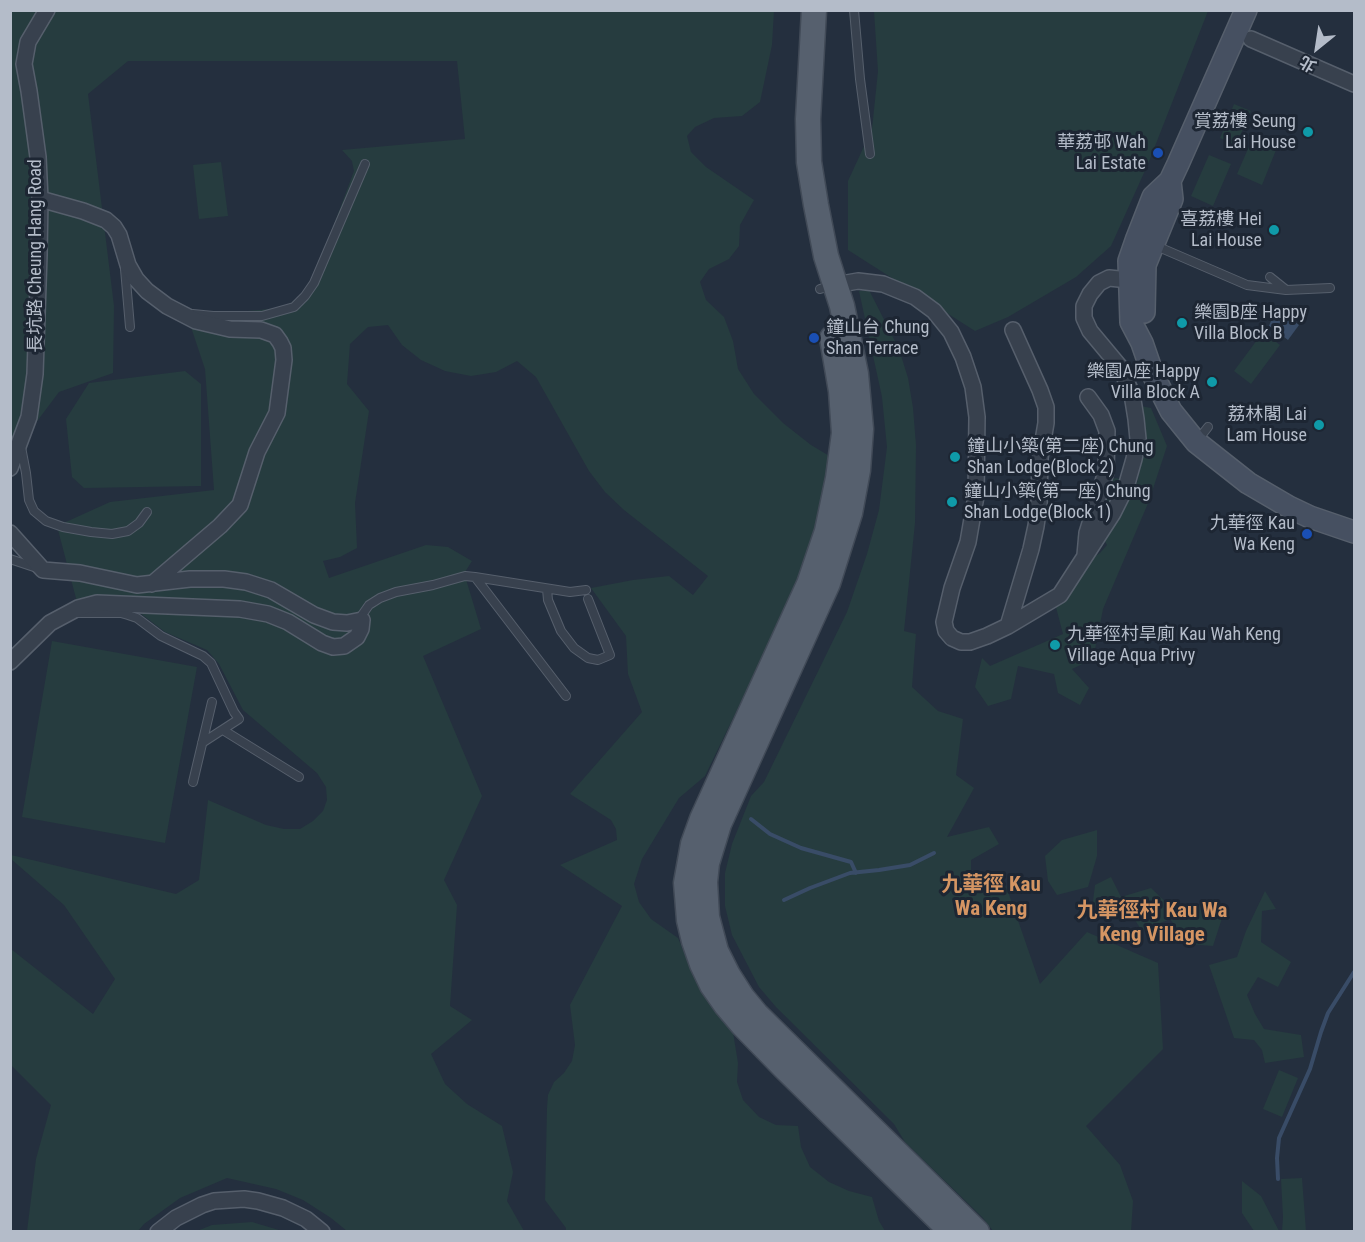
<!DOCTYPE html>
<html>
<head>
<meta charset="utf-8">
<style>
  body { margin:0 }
  #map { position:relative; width:1365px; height:1242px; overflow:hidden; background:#242f3e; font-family:"Roboto Condensed","Noto Sans TC",sans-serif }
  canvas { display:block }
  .frame { position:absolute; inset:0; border:12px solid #b4bcc9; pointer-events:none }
  .north { position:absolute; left:1287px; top:18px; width:60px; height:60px; -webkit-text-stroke:4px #1d2633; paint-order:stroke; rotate:210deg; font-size:16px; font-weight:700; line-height:24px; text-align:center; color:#b4bcc9 }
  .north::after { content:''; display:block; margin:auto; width:21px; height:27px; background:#b4bcc9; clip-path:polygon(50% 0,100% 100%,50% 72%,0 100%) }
</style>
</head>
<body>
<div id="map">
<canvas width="1365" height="1242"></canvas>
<div class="frame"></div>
<div class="north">北</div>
</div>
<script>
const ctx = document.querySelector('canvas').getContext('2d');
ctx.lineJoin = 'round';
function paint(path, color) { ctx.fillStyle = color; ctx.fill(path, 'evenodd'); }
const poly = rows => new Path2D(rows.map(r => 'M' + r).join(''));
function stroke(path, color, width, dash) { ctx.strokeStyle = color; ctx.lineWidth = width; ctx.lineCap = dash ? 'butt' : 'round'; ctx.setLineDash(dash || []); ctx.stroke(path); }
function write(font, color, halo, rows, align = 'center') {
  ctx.font = font + ' "Roboto Condensed","Noto Sans TC",sans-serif'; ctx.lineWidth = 6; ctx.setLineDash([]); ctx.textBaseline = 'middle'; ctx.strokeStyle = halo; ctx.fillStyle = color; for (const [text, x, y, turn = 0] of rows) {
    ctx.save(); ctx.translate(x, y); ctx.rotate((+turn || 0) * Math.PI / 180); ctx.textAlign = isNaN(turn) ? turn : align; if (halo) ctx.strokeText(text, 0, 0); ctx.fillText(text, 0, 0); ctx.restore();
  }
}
paint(poly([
  [11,11,774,11,772,45,760,102,742,116,714,118,695,127,687,136,691,152,706,167,754,200,740,225,739,246,729,259,709,269,700,282,706,300,724,317,733,341,738,369,754,394,783,423,811,445,831,457,828,490,798,584,705,776,679,798,642,859,634,884,639,902,651,919,678,938,689,964,732,1026,738,1063,737,1082,743,1100,759,1117,776,1125,798,1126,801,1147,810,1167,829,1182,849,1191,872,1197,879,1221,885,1231,566,1231,566,1228,545,1200,547,1108,548,1095,554,1082,564,1073,572,1061,575,1045,570,1005,622,906,560,865,617,840,616,829,611,820,570,794,642,712,628,674,626,636,591,588,633,580,669,576,693,595,708,576,624,510,605,492,589,471,536,377,517,361,496,372,471,376,445,371,421,360,402,345,388,325,368,327,350,344,347,384,369,411,355,503,357,548,340,557,323,561,329,578,426,545,448,547,472,561,465,572,465,576,481,629,423,656,482,796,444,880,457,905,450,1006,472,1020,431,1054,445,1084,467,1104,502,1126,513,1172,507,1201,524,1231,347,1231,331,1218,303,1200,276,1189,227,1178,180,1198,144,1224,138,1231,27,1231,36,1159,51,1105,11,1065,11,949,93,1014,115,979,64,905,11,859,11,855,176,894,199,880,208,800,266,825,284,829,300,829,313,821,323,811,327,800,326,787,317,773,243,710,219,664,207,650,165,632,140,613,125,607,78,606,57,526,110,502,214,490,205,369,185,309,224,313,259,310,277,308,291,303,301,295,309,284,323,254,354,171,352,161,342,150,465,139,457,61,128,61,88,94,114,306,113,373,59,392,11,456],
  [874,11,1208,11,1148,164,1111,246,1076,277,1008,317,975,331,848,250,848,181,872,129,878,71],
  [1234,104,1251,111,1236,145,1220,138],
  [1254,135,1278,145,1262,185,1237,174],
  [1209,155,1231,164,1213,206,1191,196],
  [221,162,228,216,199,219,193,165],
  [869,290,899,349,908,378,913,408,916,445,915,523,904,631,916,634,912,687,938,711,963,719,956,775,974,788,947,837,989,827,999,844,971,860,971,882,1004,880,1040,984,1087,932,1158,963,1163,1049,1086,1126,1120,1165,1133,1201,1131,1231,993,1231,983,1218,905,1142,894,1124,776,1007,759,987,732,935,725,906,725,873,732,844,751,796,764,782,847,612,867,554,879,510,887,447,882,397,859,291],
  [1263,332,1280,345,1251,384,1234,371],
  [185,371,201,384,201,486,84,488,72,477,66,419,89,383],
  [1140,406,1151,408,1167,446,1149,501,1103,609,1093,659,1072,669,1089,688,1080,705,1058,693,1054,674,1018,666,1011,699,988,706,975,687,982,658,990,666,1063,634,1052,592,1068,574,1100,553,1107,545,1097,527,1077,538,1092,484,1116,478,1137,483,1146,442],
  [52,641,197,667,165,843,22,817],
  [1097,830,1097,856,1088,887,1057,895,1048,881,1045,856,1062,840],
  [1111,877,1121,897,1151,888,1176,912,1208,903,1224,912,1213,946,1188,944,1170,919,1142,931,1124,903,1101,916,1093,901,1095,885],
  [1265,891,1276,909,1262,911,1261,942,1291,962,1278,987,1258,977,1247,995,1255,1014,1264,1029,1301,1035,1304,1057,1265,1063,1262,1050,1254,1040,1234,1038,1209,965,1237,957,1246,931],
  [1279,1070,1298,1078,1282,1117,1263,1109],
  [1302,1178,1306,1231,1282,1231,1283,1217,1281,1179],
  [1242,1181,1261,1196,1279,1231,1254,1231,1242,1213],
  [252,1222,282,1231,197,1231,212,1225]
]), '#263c3f');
paint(poly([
  [1281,311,1299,325,1288,340,1269,326,1274,313]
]), '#394c67');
stroke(poly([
  [751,819,770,834,801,848,851,862,856,873],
  [784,900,810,888,850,873,879,870,910,865,934,853],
  [1278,1179,1277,1158,1279,1138,1310,1069,1321,1032,1328,1013,1354,972]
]), '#394c67', 4);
const lane = poly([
  [854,10,860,79,870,154],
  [1154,245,1247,285,1286,290,1330,288],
  [125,269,130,327],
  [1270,277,1285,289],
  [820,289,833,285],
  [193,314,213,316,262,316,294,307,305,296,314,283,365,164],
  [1197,441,1208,427],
  [21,447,26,473,29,500,34,511,46,521,63,527,91,532,112,534,128,531,139,523,147,512],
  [10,559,37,568],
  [475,577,570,592,586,590],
  [547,589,548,600,561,631,574,648,588,658,598,660,610,655,588,599],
  [75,613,121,613,128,615,137,618,161,636,203,656,211,663,234,712,239,719,202,743],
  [362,620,362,615,369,605,380,598,396,592,433,585,465,576,475,577,566,696],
  [223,730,299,777],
  [193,782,212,702]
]);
const street = poly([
  [1251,39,1354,84],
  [40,199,83,211,106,220,114,227,119,235,128,265,136,279,147,291,167,306,196,321,230,329,261,330,275,335,280,342,283,348,284,360,277,413,257,452,240,505,220,526,152,584],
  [835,285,858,281,883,284,915,297,934,311,951,332,963,357,973,387,977,417,976,496,968,542,952,588,944,622,946,631,952,638,961,642,970,642,987,636,1008,626,1060,595,1113,513,1126,487,1134,459,1138,439,1136,419,1132,394,1120,367,1090,331,1084,318,1084,306,1090,294,1099,283,1109,278,1129,280,1138,285],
  [10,468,29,417,35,374,39,255,40,199,38,157,29,91,24,64,28,42,47,10],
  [10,533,43,570,80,573,137,585,190,579,224,579,246,582,271,590,314,615,333,622,347,623,362,620,361,629,357,637,344,646,333,647,322,643,288,622,268,614,240,609,97,603,78,608,50,623,10,662],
  [1085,555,1087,533,1106,472,1107,431,1101,415,1088,397],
  [1008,626,1031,549,1036,526,1039,505,1040,458,1046,423,1046,407,1040,390,1013,330],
  [158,1232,176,1218,202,1205,214,1201,244,1199,258,1201,283,1208,306,1219,322,1232]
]);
const secondary = poly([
  [1246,10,1178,164,1170,181,1153,197,1137,238,1129,261,1131,322,1142,343,1152,372,1164,397,1171,411,1196,442,1248,483,1289,507,1310,517,1354,532],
  [1144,312,1145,265,1172,199,1170,181]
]);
const primary = poly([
  [814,10,808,119,809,162,816,205,826,256,842,306,856,374,861,429,858,470,850,513,828,583,719,824,707,863,705,882,707,917,716,951,728,975,742,997,756,1014,977,1232],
  [832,338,841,391,844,433,838,478,827,531,809,584,702,819,693,844,686,883,689,920,694,941,702,964,712,985,726,1005,742,1024,784,1067,952,1232]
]);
stroke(lane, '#565f6c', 10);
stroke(street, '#565f6c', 18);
stroke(secondary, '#565f6c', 24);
stroke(primary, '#414a57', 27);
stroke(lane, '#38414e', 8);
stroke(street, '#38414e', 15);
stroke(secondary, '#465061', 21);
stroke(primary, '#56606e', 24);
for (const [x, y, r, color] of [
  [1308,132,6,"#0f9aa8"],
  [1158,153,6,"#1a4fb4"],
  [1274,230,6,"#0f9aa8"],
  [1182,323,6,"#0f9aa8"],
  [814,338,6,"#1a4fb4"],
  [1212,382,6,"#0f9aa8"],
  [1319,425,6,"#0f9aa8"],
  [955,457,6,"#0f9aa8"],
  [952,502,6,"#0f9aa8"],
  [1307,534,6,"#1a4fb4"],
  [1055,645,6,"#0f9aa8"]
]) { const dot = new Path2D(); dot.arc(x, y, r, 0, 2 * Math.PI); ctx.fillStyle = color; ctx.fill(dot); stroke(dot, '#1d2633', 2); }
write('18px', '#b4bcc9', '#1d2633', [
  ["賞荔樓 Seung",1296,122],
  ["Lai House",1296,143],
  ["華荔邨 Wah",1146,143],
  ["Lai Estate",1146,164],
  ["喜荔樓 Hei",1262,220],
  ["Lai House",1262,241],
  ["樂園B座 Happy",1194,313,"left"],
  ["Villa Block B",1194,334,"left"],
  ["鐘山台 Chung",826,328,"left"],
  ["Shan Terrace",826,349,"left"],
  ["樂園A座 Happy",1200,372],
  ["Villa Block A",1200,393],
  ["荔林閣 Lai",1307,415],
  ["Lam House",1307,436],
  ["鐘山小築(第二座) Chung",967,447,"left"],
  ["Shan Lodge(Block 2)",967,468,"left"],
  ["鐘山小築(第一座) Chung",964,492,"left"],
  ["Shan Lodge(Block 1)",964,513,"left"],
  ["九華徑 Kau",1295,524],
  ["Wa Keng",1295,545],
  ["九華徑村旱廁 Kau Wah Keng",1067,635,"left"],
  ["Village Aqua Privy",1067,656,"left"]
], 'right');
write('18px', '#b4bcc9', '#1d2633', [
  ["長坑路 Cheung Hang Road",36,256,-90]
]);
write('bold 21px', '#d59563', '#1d2633', [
  ["九華徑 Kau",991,886],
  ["Wa Keng",991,910],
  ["九華徑村 Kau Wa",1152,912],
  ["Keng Village",1152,936]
]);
</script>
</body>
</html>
